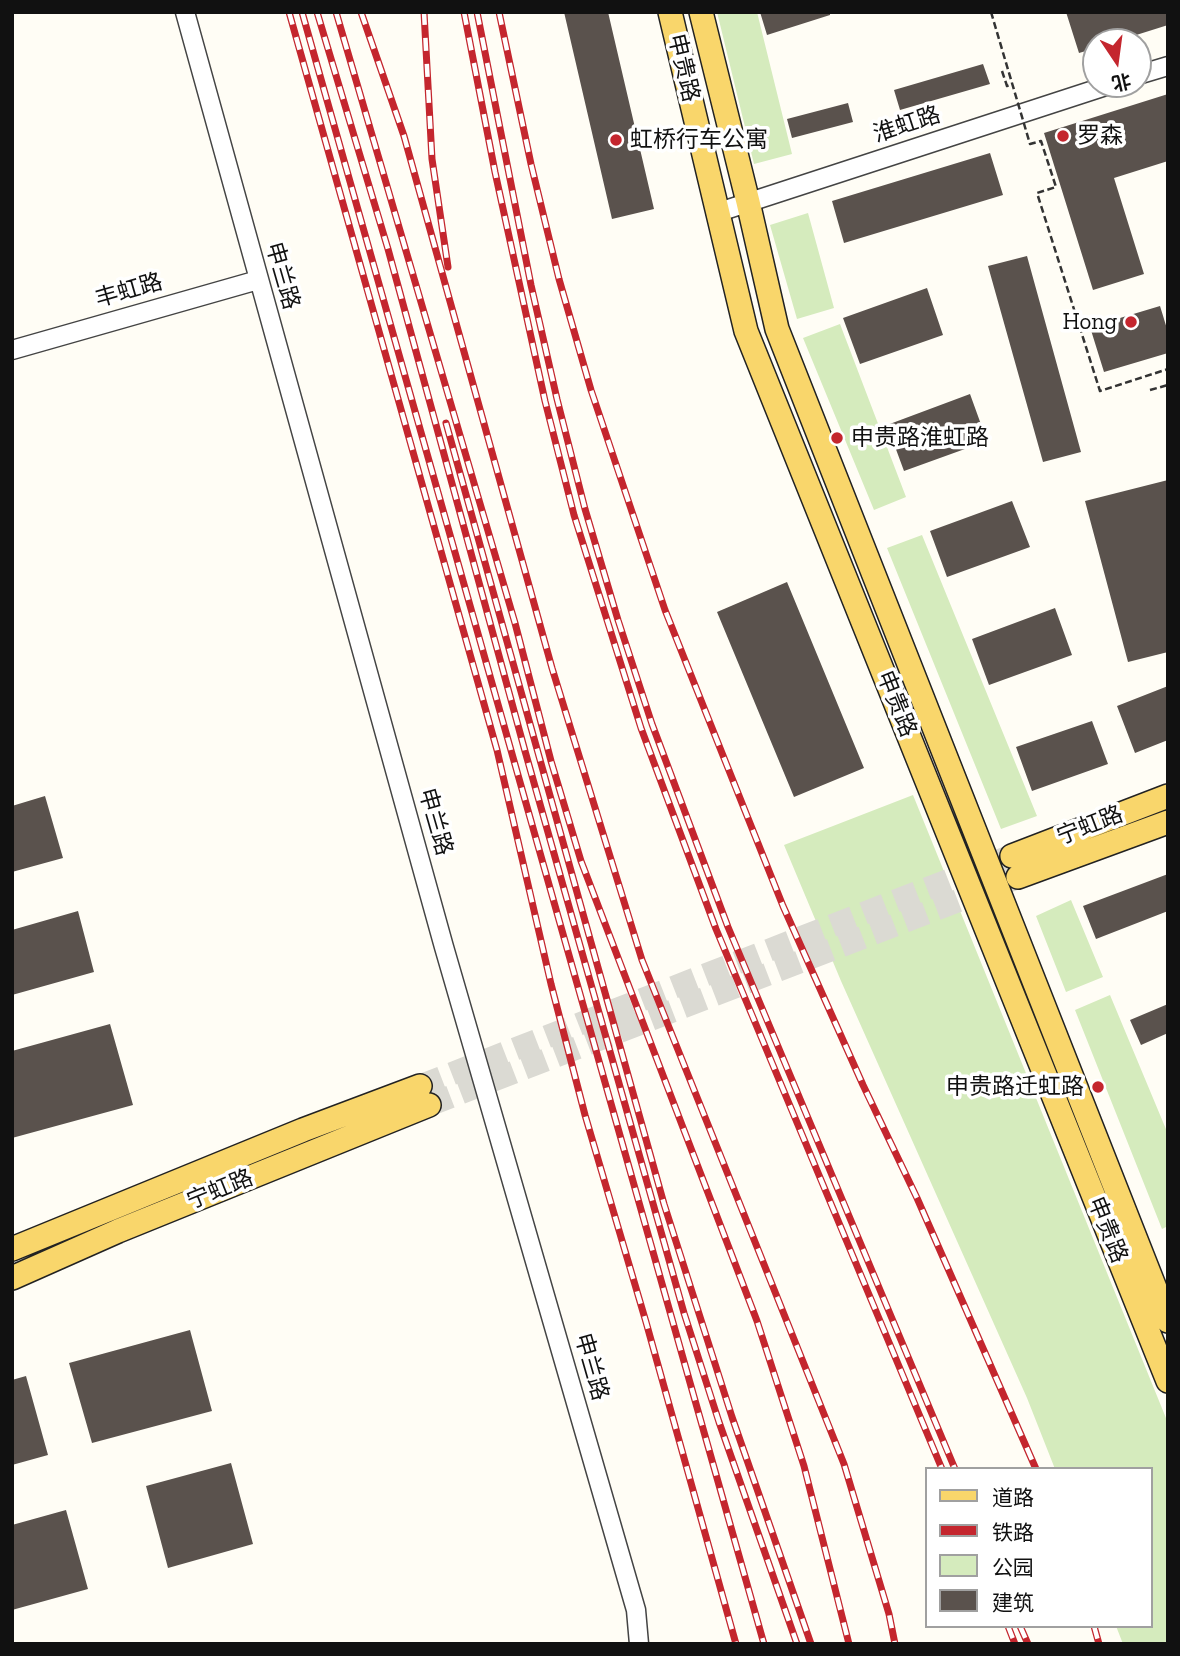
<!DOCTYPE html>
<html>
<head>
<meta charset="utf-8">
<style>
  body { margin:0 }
  #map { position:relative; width:1180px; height:1656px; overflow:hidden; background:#fffdf5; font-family:"Zilla Slab","Noto Sans SC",serif }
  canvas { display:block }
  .frame { position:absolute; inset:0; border:14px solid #111; pointer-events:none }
  .legend { position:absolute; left:925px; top:1467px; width:228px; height:161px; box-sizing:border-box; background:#fff; border:2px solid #a0a0a0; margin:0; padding:9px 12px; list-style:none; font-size:21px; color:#111 }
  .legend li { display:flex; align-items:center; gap:14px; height:35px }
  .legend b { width:35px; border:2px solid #a0a0a0 }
  .north { position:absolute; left:1082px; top:28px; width:70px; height:70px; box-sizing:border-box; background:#fff; border:2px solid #a0a0a0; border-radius:50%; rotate:167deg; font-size:19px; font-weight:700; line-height:28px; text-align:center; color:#111 }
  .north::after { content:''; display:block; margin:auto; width:24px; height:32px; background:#c4262e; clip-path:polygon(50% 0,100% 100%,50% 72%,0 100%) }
</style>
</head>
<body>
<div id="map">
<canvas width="1180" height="1656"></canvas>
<div class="frame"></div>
<ul class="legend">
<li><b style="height:9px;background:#f9d66b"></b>道路</li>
<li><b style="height:9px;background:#c4262e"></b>铁路</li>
<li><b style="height:19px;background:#d5ebbd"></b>公园</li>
<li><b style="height:19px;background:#5a524d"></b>建筑</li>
</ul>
<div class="north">北</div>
</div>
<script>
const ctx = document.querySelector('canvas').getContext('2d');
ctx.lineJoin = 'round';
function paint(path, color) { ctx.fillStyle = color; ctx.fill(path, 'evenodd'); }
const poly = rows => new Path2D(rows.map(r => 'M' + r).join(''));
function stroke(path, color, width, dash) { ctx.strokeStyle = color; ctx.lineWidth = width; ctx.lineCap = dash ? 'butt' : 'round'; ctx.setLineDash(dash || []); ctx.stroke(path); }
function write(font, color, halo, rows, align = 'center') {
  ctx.font = font + ' "Zilla Slab","Noto Sans SC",serif'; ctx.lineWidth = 7; ctx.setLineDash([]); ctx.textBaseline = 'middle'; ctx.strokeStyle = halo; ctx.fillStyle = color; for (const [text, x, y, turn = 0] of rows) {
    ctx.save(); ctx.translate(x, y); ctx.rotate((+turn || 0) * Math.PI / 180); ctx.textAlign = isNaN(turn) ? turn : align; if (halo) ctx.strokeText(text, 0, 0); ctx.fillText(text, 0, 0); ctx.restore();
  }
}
paint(poly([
  [717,12,757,12,792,154,754,164],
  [808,213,834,308,797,319,770,225],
  [840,324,906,497,874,510,803,338],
  [922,535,1037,816,1001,829,887,548],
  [913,795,1168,1423,1168,1644,1123,1644,1116,1626,1150,1626,1150,1469,1055,1469,1027,1398,841,981,784,845],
  [1071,900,1103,977,1066,992,1036,916],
  [1110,995,1168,1134,1168,1226,1162,1229,1075,1010]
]), '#d5ebbd');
paint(poly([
  [564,12,608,12,654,209,612,219],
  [760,12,830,12,830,15,767,35],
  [1066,12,1168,12,1168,25,1114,42,1096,42,1096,48,1079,53],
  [983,64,990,84,900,110,894,90],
  [1168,94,1168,161,1114,178,1144,274,1093,290,1044,133],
  [848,103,853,122,792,138,787,119],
  [990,153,1003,195,844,243,832,201],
  [1027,256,1081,452,1043,462,988,266],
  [927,288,943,335,860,364,843,318],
  [1160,306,1168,332,1168,353,1104,372,1090,327],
  [970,394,987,441,904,471,887,425],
  [1168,480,1168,652,1128,662,1085,501],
  [1012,501,1030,547,947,577,930,531],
  [787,582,864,768,794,797,717,612],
  [1055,608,1072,655,989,685,972,639],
  [1168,686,1168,740,1135,753,1117,706],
  [1092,721,1108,764,1032,791,1016,747],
  [45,796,63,858,12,872,12,806],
  [1168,874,1168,911,1096,939,1083,906],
  [78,911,94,972,12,995,12,930],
  [1168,1004,1168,1033,1141,1045,1130,1020],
  [110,1024,133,1105,12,1138,12,1051],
  [190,1330,212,1411,92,1443,69,1363],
  [26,1376,48,1455,12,1465,12,1380],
  [231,1463,253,1544,168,1568,146,1486],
  [66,1510,88,1589,12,1610,12,1525]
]), '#5a524d');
stroke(poly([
  [420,1086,1006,858],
  [429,1105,1014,879]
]), '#dbdad3', 23, [23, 11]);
const minor = poly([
  [185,12,444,947,636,1610,639,1644],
  [1138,75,1168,66],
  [716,213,1112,84],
  [12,350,258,280]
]);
const major = poly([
  [670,12,746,331,1168,1381],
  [701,12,748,202,777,329,1168,1321],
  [1012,856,1168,796],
  [1018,877,1168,822],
  [12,1249,303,1130,420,1086],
  [12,1278,118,1231,429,1105]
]);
stroke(minor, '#444', 21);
stroke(major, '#222', 26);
stroke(poly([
  [1002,71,1007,86,1012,84],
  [1150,390,1168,385]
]), '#333', 2.5, [7, 3.5]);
stroke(minor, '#fff', 18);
stroke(major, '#f9d66b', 23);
const rail = poly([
  [289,12,497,750,551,984,585,1115,646,1322,736,1644],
  [302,12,764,1644],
  [317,12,388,249,525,751,684,1313,719,1422,797,1644],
  [336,12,515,623,551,761,581,861,757,1321,804,1466,849,1644],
  [361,12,404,136,552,668,642,960,844,1464,889,1614,895,1644],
  [424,12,432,159,448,267],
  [464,12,495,172,545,401,574,515,641,728,716,929,942,1469],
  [477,12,531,285,557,399,585,509,618,620,652,724,728,927,955,1469],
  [499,12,531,164,559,279,591,390,665,610,783,906,863,1085,917,1198,1036,1469],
  [446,423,664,1204,732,1417,811,1644],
  [1008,1626,1015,1644],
  [1020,1626,1028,1644],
  [1094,1626,1099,1644]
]);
stroke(rail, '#c4262e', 7);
stroke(rail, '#fff', 4.5, [13]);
stroke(poly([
  [991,12,1030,144,1041,141,1056,187,1037,193,1100,391,1168,369]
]), '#333', 2.5, [7, 3.5]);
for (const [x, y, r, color] of [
  [1063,136,7,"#c4262e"],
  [616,140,7,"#c4262e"],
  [1131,322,7,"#c4262e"],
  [837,438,7,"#c4262e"],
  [1098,1087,7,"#c4262e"]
]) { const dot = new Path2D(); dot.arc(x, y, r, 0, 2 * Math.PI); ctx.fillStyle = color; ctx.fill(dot); stroke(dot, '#fff', 2.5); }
write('23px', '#111', '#fff', [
  ["申贵路",683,68,77],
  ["淮虹路",907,125,-18],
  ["申兰路",282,276,74],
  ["丰虹路",129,291,-16],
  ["申贵路",896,704,68],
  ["申兰路",435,822,74],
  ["宁虹路",1090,826,-21],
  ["宁虹路",220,1190,-22],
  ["申贵路",1107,1230,68],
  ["申兰路",591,1367,74]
]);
write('23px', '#111', '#fff', [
  ["罗森",1077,136],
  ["虹桥行车公寓",630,140],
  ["Hong",1117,322,"right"],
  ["申贵路淮虹路",851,438],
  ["申贵路迁虹路",1084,1087,"right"]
], 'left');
</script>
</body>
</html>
